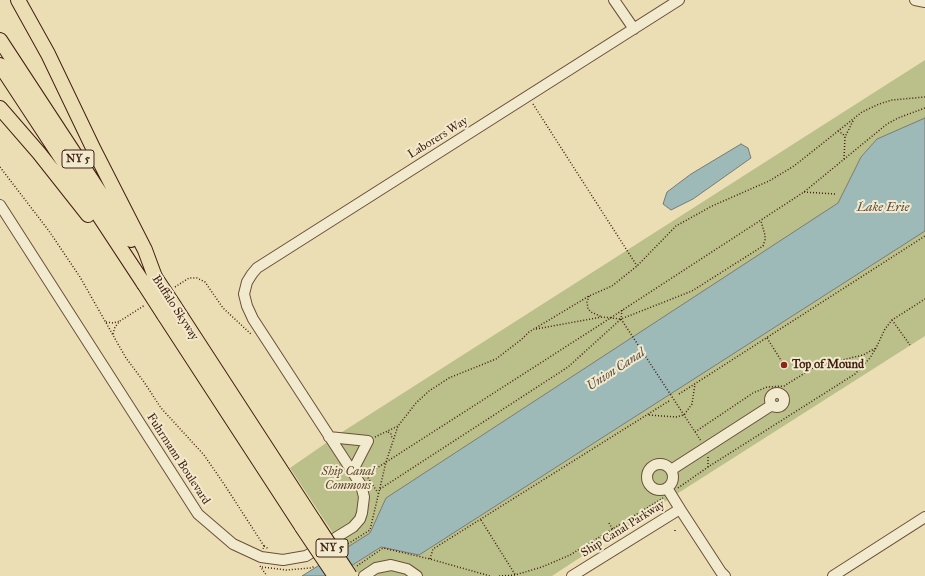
<!DOCTYPE html>
<html>
<head>
<meta charset="utf-8">
<style>
  body { margin:0 }
  canvas { display:block; background:#ebdeb4 }
</style>
</head>
<body>
<canvas width="925" height="576"></canvas>
<script>
const ctx = document.querySelector('canvas').getContext('2d');
ctx.lineJoin = 'round';
function paint(path, color) { ctx.fillStyle = color; ctx.fill(path, 'evenodd'); }
const poly = rows => new Path2D(rows.map(r => 'M' + r).join(''));
function stroke(path, color, width, dash) { ctx.strokeStyle = color; ctx.lineWidth = width; ctx.lineCap = dash ? 'butt' : 'round'; ctx.setLineDash(dash || []); ctx.stroke(path); }
function write(font, color, halo, rows, align = 'center') {
  ctx.font = font + ' "IM FELL Great Primer",serif'; ctx.lineWidth = 4; ctx.setLineDash([]); ctx.textBaseline = 'middle'; ctx.strokeStyle = halo; ctx.fillStyle = color; for (const [text, x, y, turn = 0] of rows) {
    ctx.save(); ctx.translate(x, y); ctx.rotate((+turn || 0) * Math.PI / 180); ctx.textAlign = isNaN(turn) ? turn : align; if (halo) ctx.strokeText(text, 0, 0); ctx.fillText(text, 0, 0); ctx.restore();
  }
}
paint(poly([
  [925,60,925,118,877,139,861,157,838,203,386,498,370,533,344,550,290,468,339,434],
  [925,231,925,336,672,497,552,576,360,576,353,565,381,547,419,555]
]), '#bbc08a');
const water = poly([
  [925,118,925,231,419,555,381,547,335,576,302,576,370,533,386,498,838,203,861,157,877,139,925,118],
  [741,144,748,148,751,158,693,199,671,210,663,204,667,192,691,174,741,144]
]);
paint(water, '#9db9b8');
stroke(water, '#797b75', 1);
const minor = poly([
  [614,0,634,29],
  [915,0,925,2],
  [0,205,198,514,233,544,261,557,283,560,306,556,353,527,360,519,362,513,364,497,361,485,253,319,247,306,244,294,247,282,252,274,257,268,679,0],
  '770 400a7 7 0 1 1 14 0a7 7 0 1 1-14 0Z',
  [329,437,368,441,352,472],
  '647 477a13 13 0 1 1 26 0a13 13 0 1 1-26 0Z',
  [671,470,772,405],
  [667,488,680,509],
  [364,576,376,568,391,565,407,569,417,576],
  [572,576,680,509,721,572,725,576],
  [833,576,925,517]
]);
const highway = poly([
  [18,0,48,54,94,150,145,250,155,277],
  [0,40,131,240],
  [0,65,144,284],
  [0,108,39,153,88,215],
  [175,307,314,521],
  [164,315,302,527]
]);
stroke(minor, '#6c4f39', 12);
stroke(highway, '#421f10', 16);
stroke(poly([
  [533,104,637,266],
  [838,131,843,134,845,137],
  [844,159,845,137,853,121],
  [0,167,49,231,80,277,126,358,144,382,161,408,204,455,224,484,264,546,263,549],
  [804,192,835,194],
  [175,287,189,278,197,278,205,282,223,308,252,335],
  [589,296,587,302,588,309,591,312,602,317],
  [622,310,621,319,701,441],
  [892,320,910,345],
  [106,322,113,323,120,321],
  [536,329,602,317,621,319],
  [113,334,115,327,120,321,145,305],
  [767,338,784,365],
  [679,394,925,236],
  [649,415,676,417,684,415,692,404,695,384],
  [388,432,391,434,392,438],
  [695,432,753,393,767,387,784,386,813,368,825,364,863,355,876,348],
  [375,437,398,426],
  [708,457,708,467],
  [363,470,378,493],
  [366,475,595,328,804,192,887,124,898,118,925,108],
  [678,488,708,467,855,374,870,358,876,348,885,329,892,320,925,299],
  [380,489,568,367,621,319,692,291,763,246,765,240,765,235,761,221],
  [481,520,516,576],
  [609,523,613,530],
  [675,531,675,528],
  [264,546,269,549],
  [343,547,370,530,386,462,398,426,416,403,429,391,449,378,496,359,522,339,529,332,589,296,612,286,637,266,676,226,712,206,769,181,794,166,862,112,879,104,892,100,925,97],
  [430,559,433,549,669,401],
  [260,566,267,576],
  [357,566,383,548,430,559,490,576],
  [262,567,286,570,311,568,315,566],
  [499,576,515,575,542,567,570,555,663,498]
]), '#421f10', 1.5, [1, 2]);
stroke(minor, '#f2eace', 10);
stroke(highway, '#ebdeb4', 14);
const highwayBridge = poly([
  [155,277,175,307],
  [144,284,164,315],
  [314,521,350,576],
  [302,527,335,576]
]);
stroke(highwayBridge, '#421f10', 16, []);
stroke(highwayBridge, '#ebdeb4', 14);
for (const [x, y, r, color] of [
  [784,365,4,"#8f2418"]
]) { const dot = new Path2D(); dot.arc(x, y, r, 0, 2 * Math.PI); ctx.fillStyle = color; ctx.fill(dot); stroke(dot, '#f2eace', 1.5); }
for (const [x, y, w] of [
  [78,159,32],
  [332,548,32]
]) { const box = new Path2D(); box.roundRect(x - w / 2, y - 9, w, 18, 3); ctx.fillStyle = '#f2eace'; ctx.fill(box); stroke(box, '#421f10', 1); }
write('bold 11px', '#421f10', null, [
  ["NY 5",78,159],
  ["NY 5",332,548]
]);
write('12px', '#421f10', '#f2eace', [
  ["Laborers Way",438,138,-32],
  ["Buffalo Skyway",175,308,57],
  ["Fuhrmann Boulevard",178,459,57],
  ["Ship Canal Parkway",623,529,-32]
]);
write('bold 12px', '#421f10', '#f2eace', [
  ["Top of Mound",792,365]
], 'left');
write('italic 12px', '#60472e', '#f2eace', [
  ["Ship Canal",348,472],
  ["Commons",348,486]
]);
write('italic 13px', '#5d4d42', '#f2eace', [
  ["Lake Erie",883,208],
  ["Union Canal",616,370,-33]
]);
</script>
</body>
</html>
